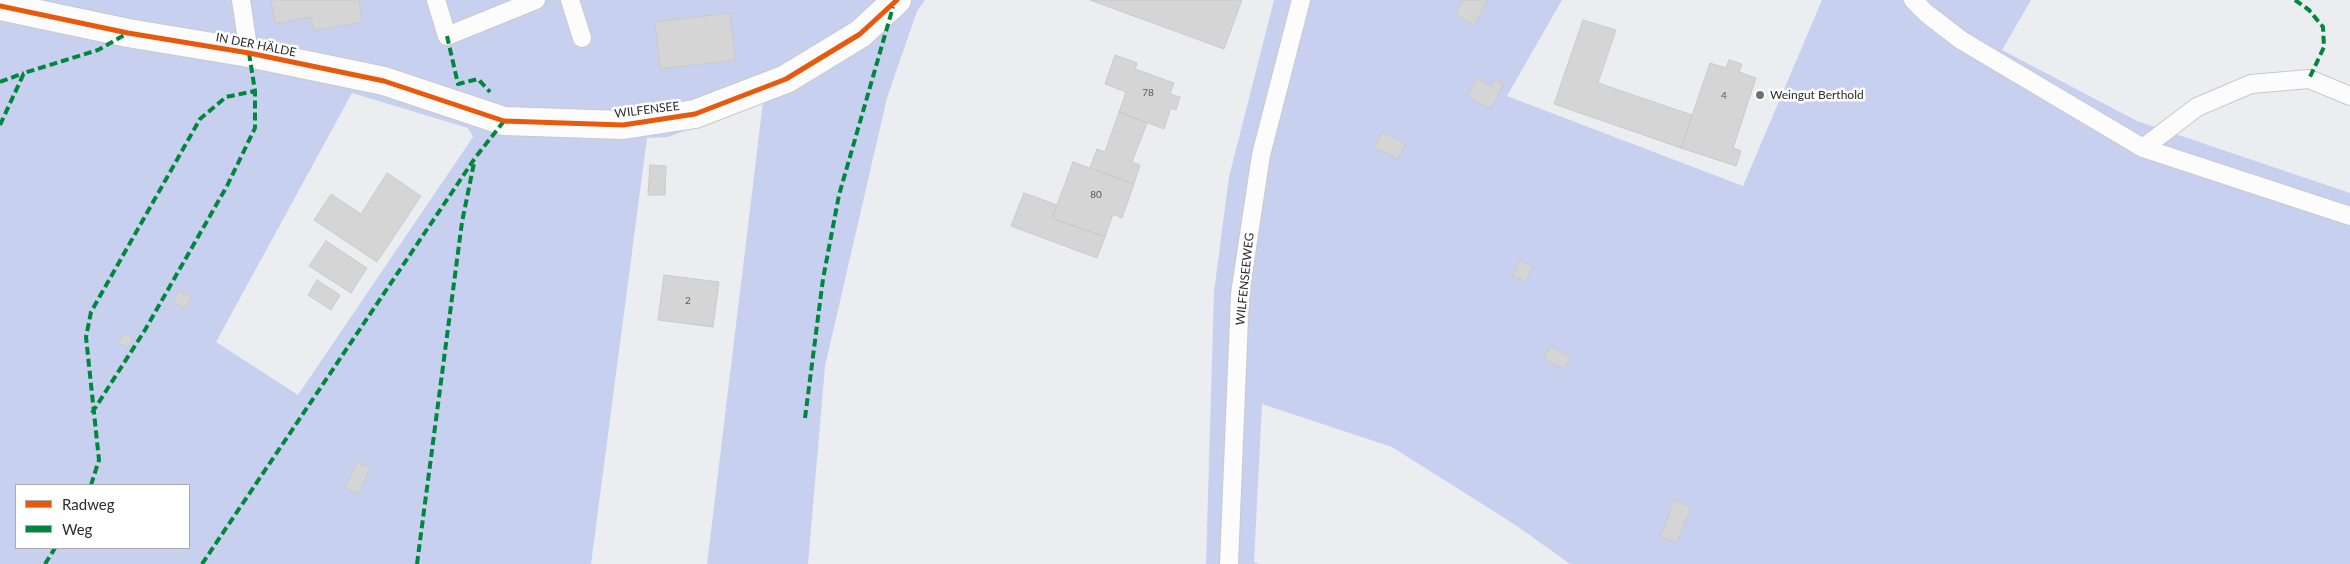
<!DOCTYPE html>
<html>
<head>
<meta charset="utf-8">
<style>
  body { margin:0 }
  #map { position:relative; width:2350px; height:564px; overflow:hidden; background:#ecedf0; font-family:Lato,sans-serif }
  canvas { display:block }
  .legend { position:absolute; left:15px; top:484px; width:175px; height:65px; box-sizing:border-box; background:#fff; border:1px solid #aaabab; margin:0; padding:6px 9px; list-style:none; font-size:15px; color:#2b2c2e }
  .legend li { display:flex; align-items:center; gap:10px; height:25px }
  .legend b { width:25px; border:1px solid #aaabab }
</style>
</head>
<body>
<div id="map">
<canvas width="2350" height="564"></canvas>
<ul class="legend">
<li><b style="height:6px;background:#e8590c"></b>Radweg</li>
<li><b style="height:6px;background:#00873e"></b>Weg</li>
</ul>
</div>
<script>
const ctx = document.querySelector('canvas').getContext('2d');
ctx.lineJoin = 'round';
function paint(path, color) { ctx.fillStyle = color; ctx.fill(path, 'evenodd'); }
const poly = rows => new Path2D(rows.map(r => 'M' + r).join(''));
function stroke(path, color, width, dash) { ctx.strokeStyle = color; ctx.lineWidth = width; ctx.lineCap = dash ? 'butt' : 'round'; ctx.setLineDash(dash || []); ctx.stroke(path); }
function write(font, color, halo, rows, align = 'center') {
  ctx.font = font + ' Lato,sans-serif'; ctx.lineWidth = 5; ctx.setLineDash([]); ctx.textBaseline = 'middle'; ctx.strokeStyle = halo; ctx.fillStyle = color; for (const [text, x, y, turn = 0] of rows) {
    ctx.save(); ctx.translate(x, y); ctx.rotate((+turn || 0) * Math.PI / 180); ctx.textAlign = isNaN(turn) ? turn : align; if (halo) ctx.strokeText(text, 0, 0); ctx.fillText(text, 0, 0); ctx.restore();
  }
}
paint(poly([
  [0,0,925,0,917,11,887,98,825,366,808,564,707,564,763,102,668,137,647,138,591,564,0,564],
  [352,93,468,128,473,137,298,395,216,342],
  [16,485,189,485,189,548,16,548],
  [1274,0,1562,0,1507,96,1743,186,1822,0,2031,0,2002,50,2137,121,2350,193,2350,564,1570,564,1517,526,1392,447,1262,404,1254,562,1259,564,1206,564,1214,292,1229,177]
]), '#c7d0ef');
const building = poly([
  [271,0,359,0,362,22,314,31,311,17,275,24,271,0],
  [1090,0,1242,0,1224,49,1090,0],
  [1463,0,1488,0,1474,25,1455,14,1463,0],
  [730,13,735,60,660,69,655,22,730,13],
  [1583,20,1616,30,1598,83,1692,115,1681,148,1554,104,1583,20],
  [1115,55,1137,63,1135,69,1174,83,1170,94,1180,97,1176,110,1171,108,1164,129,1119,112,1126,92,1105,84,1115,55],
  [1729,60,1742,64,1739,72,1756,78,1733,148,1741,151,1736,166,1681,148,1710,63,1726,68,1729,60],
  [1477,78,1491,86,1495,79,1504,84,1490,109,1467,96,1477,78],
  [1119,112,1147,123,1132,162,1140,165,1134,184,1090,168,1097,149,1105,152,1119,112],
  [1382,132,1406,144,1398,159,1374,148,1382,132],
  [1073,162,1134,184,1122,218,1113,214,1105,237,1052,218,1073,162],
  [650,165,666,166,665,195,648,195,650,165],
  [387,173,421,196,377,262,314,220,331,194,361,214,387,173],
  [1024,193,1057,205,1052,218,1105,237,1097,258,1011,226,1024,193],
  [326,241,367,268,351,293,309,266,326,241],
  [1520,260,1533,267,1525,282,1512,275,1520,260],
  [664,275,719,282,713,327,658,320,664,275],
  [317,280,340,295,331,310,308,295,317,280],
  [179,290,191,297,185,309,173,301,179,290],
  [124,333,133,338,128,348,118,343,124,333],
  [1551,346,1571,357,1564,369,1544,358,1551,346],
  [357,462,370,468,359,494,345,488,357,462],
  [1674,501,1691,507,1677,543,1660,537,1674,501]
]);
paint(building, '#d5d5d5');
stroke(building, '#cacacb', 1);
const service = poly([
  [241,0,249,53],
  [436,0,447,36,536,0],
  [570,0,582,38],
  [1913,0,1926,13,1961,40,2143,148,2350,216],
  [2143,148,2197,107,2251,84,2309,79,2350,96],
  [1229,564,1240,294,1261,155,1301,0]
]);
const minor = poly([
  [0,6,128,33,249,53,384,81,504,121,623,125,695,114,786,79,860,34,897,0]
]);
stroke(service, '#c9c9cc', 20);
stroke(minor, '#c9c9cc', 30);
stroke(service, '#fcfcfd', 18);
stroke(minor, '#fcfcfd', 28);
stroke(poly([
  [2295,0,2309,10,2323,27,2324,47,2309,79],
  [447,36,458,84,478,79,490,92],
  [0,82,24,73],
  [0,125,24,73,98,50,128,33],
  [92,413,145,330,227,186,255,128,255,91,249,53],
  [805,418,823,279,839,195,893,7],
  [91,485,99,460,86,337,91,312,200,119,226,97,255,91],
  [45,564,55,548],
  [202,564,475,158,504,121],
  [417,564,462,222,474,163]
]), '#00873e', 4, [8, 4]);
stroke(poly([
  [0,6,128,33,249,53,384,81,504,121,623,125,695,114,786,79,860,34,897,0]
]), '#e8590c', 5);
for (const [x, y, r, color] of [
  [1760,95,5,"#6f7072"]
]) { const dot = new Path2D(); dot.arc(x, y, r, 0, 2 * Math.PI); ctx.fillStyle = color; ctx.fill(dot); stroke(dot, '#fff', 2); }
write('10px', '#58595a', null, [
  ["78",1148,93],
  ["4",1724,96],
  ["80",1096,195],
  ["2",688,301]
]);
write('12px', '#2b2c2e', '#fff', [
  ["IN DER HÄLDE",256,45,11],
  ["WILFENSEE",647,110,-7],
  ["WILFENSEEWEG",1245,279,-84]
]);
write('12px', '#2b2c2e', '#fff', [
  ["Weingut Berthold",1770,95]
], 'left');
</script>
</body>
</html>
